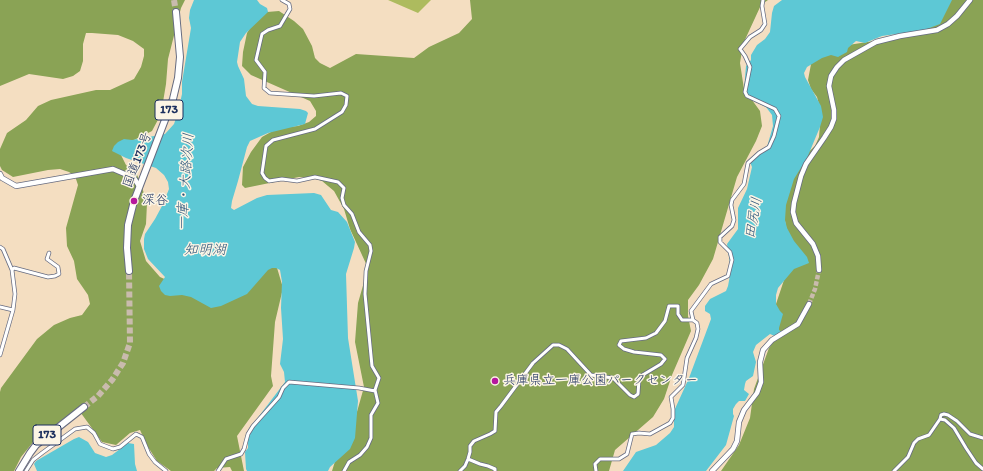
<!DOCTYPE html>
<html>
<head>
<meta charset="utf-8">
<style>
  body { margin:0 }
  canvas { display:block; background:#f4dec1 }
</style>
</head>
<body>
<canvas width="983" height="471"></canvas>
<script>
const ctx = document.querySelector('canvas').getContext('2d');
ctx.lineJoin = 'round';
function paint(path, color) { ctx.fillStyle = color; ctx.fill(path, 'evenodd'); }
const poly = rows => new Path2D(rows.map(r => 'M' + r).join(''));
function stroke(path, color, width, dash) { ctx.strokeStyle = color; ctx.lineWidth = width; ctx.lineCap = dash ? 'butt' : 'round'; ctx.setLineDash(dash || []); ctx.stroke(path); }
function write(font, color, halo, rows, align = 'center') {
  ctx.font = font + ' Itim,"Klee One",sans-serif'; ctx.lineWidth = 3; ctx.setLineDash([]); ctx.textBaseline = 'middle'; ctx.strokeStyle = halo; ctx.fillStyle = color; for (const [text, x, y, turn = 0] of rows) {
    ctx.save(); ctx.translate(x, y); ctx.rotate((+turn || 0) * Math.PI / 180); ctx.textAlign = isNaN(turn) ? turn : align; if (halo) ctx.strokeText(text, 0, 0); ctx.fillText(text, 0, 0); ctx.restore();
  }
}
paint(poly([
  [388,0,431,0,418,13]
]), '#adbb5e');
paint(poly([
  [0,0,185,0,181,8,168,59,166,84,161,114,152,131,126,144,121,155,126,165,136,173,140,181,147,203,146,224,140,241,146,261,160,277,180,286,275,261,283,288,275,322,271,376,273,386,237,436,244,471,232,471,230,467,217,468,214,471,171,471,157,461,148,447,140,430,130,433,116,445,102,442,78,409,34,441,21,457,14,471,0,471,0,392,1,388,37,339,54,325,70,318,82,315,90,304,88,295,77,279,74,261,67,246,66,228,78,185,75,176,69,172,60,169,48,170,13,177,2,170,0,166,0,149,7,133,26,120,38,106,51,100,96,90,110,90,134,79,141,67,144,56,144,49,133,41,118,35,92,33,86,33,83,44,83,61,80,71,73,76,63,79,29,74,0,86],
  [470,0,768,0,761,5,743,44,740,63,744,89,760,111,762,126,756,141,737,177,713,259,699,285,688,300,688,316,691,331,672,375,664,399,653,417,615,450,609,471,332,471,337,455,351,433,364,387,355,342,358,303,368,268,350,229,344,209,334,191,322,181,313,178,299,177,245,188,242,185,243,167,251,152,262,137,278,128,298,126,309,122,316,116,316,111,310,101,251,75,242,66,243,52,247,33,255,20,267,12,279,11,294,21,303,29,312,46,315,58,320,63,330,68,356,54,414,58,429,47,459,33,472,19],
  [932,0,983,0,983,471,721,471,739,445,750,418,754,389,769,348,777,337,776,304,792,256,784,216,785,200,800,160,815,146,819,137,821,112,817,97,811,89,808,80,812,59,835,47,887,39,910,29]
]), '#8aa355');
paint(poly([
  [194,0,257,0,260,4,267,8,268,12,246,33,240,42,237,62,238,66,244,79,246,96,252,104,258,106,300,109,306,111,308,113,305,124,268,133,250,141,247,147,238,181,232,201,231,208,234,210,257,198,267,195,314,193,321,195,331,210,338,212,347,222,355,242,354,248,346,274,348,338,358,401,355,438,350,449,330,467,328,471,247,471,246,469,245,452,248,448,248,434,250,428,285,382,284,372,280,364,283,339,281,308,282,282,280,270,276,268,272,268,268,270,247,294,221,306,211,308,191,297,182,295,170,296,165,295,161,291,159,286,165,277,148,259,144,249,144,239,145,234,155,219,162,206,169,189,168,182,164,175,156,168,126,158,112,151,114,146,118,142,124,139,132,140,165,134,174,124,178,112,182,94,182,82,191,28,189,18,190,10],
  [782,0,952,0,940,24,924,30,882,36,865,43,856,41,848,48,847,52,838,57,831,55,822,58,807,67,804,73,805,77,821,106,823,117,820,127,807,158,794,179,786,205,785,220,787,228,794,241,807,257,809,263,794,269,778,288,776,295,776,304,780,311,783,314,779,328,779,330,782,332,777,337,770,334,756,345,753,352,756,362,753,376,746,381,745,384,744,390,749,394,745,401,739,401,736,404,733,409,733,414,734,416,726,445,706,471,623,471,636,452,656,445,670,433,674,427,674,411,689,378,711,319,710,314,705,311,705,306,710,299,726,291,728,286,731,270,727,244,738,229,738,208,747,189,752,167,750,162,767,147,773,126,772,115,766,107,750,99,745,94,744,90,746,66,751,60,751,55,757,45,765,39,770,32,772,13,774,6],
  [79,437,88,442,95,453,106,457,112,455,128,443,134,444,135,464,137,471,37,471,34,464,36,461,74,439]
]), '#5dc8d5');
stroke(poly([
  [809,304,815,289,819,270]
]), '#c9bbad', 4.5, [4.5, 2]);
stroke(poly([
  [174,0,176,12],
  [84,407,98,396,112,380,123,363,130,343,129,271]
]), '#c9bbad', 6, [6, 3]);
const street = poly([
  [282,0,289,4,290,9,280,26,268,30,262,34,256,60,265,72,264,88,270,93,314,96,341,93,347,96,346,105,342,112,315,129,273,140,266,146,262,173,265,178,269,181,282,179,297,181,315,177,338,182,344,188,342,198,344,205,352,214,359,232,370,245,371,251,366,271,365,294,372,366,379,378,375,390,378,403,371,415,371,438,367,447,360,455,349,462,344,471],
  [0,247,3,249,12,270,15,294,13,310,0,355],
  [12,270,14,268,48,277,55,276,59,274,58,267,47,259,49,253],
  [0,307,13,310],
  [940,419,945,420,954,428,966,448,976,463,983,469],
  [468,459,480,464,488,466,495,469,495,471],
  [26,471,33,460,42,453,75,429,87,427,94,433,100,444,113,449,120,447,136,434,142,437,149,454,155,462,166,471],
  [218,471,226,459,241,454,244,449,248,434,253,426,279,397,283,388,289,382,359,388,375,391],
  [460,471,465,466,468,459,470,452,470,446,474,441,490,434,495,431,496,412,501,406,533,363,553,345,559,345,567,349,591,375,613,378,630,395,634,397,638,394,639,380,641,376,661,364,665,359,661,355,634,352,624,349,619,345,621,341,646,338,656,333,665,321,669,306,678,306,678,314,682,320,693,320],
  [596,471,595,464,600,459,619,459,627,454,632,434,639,433,650,434,670,423,673,418,673,409,671,397,683,385,687,358,696,338,698,329,697,323,693,320,691,311,711,284,728,276,732,260,730,252,720,242,720,237,732,226,734,220,731,205,732,200,744,184,748,163,759,153,769,147,774,136,779,116,775,109,747,96,745,92,750,67,745,56,740,49,750,37,761,30,765,24,762,6,763,0],
  [894,471,908,457,914,443,918,439,929,435,940,419,941,415,944,414,948,415,957,421,970,434,983,438]
]);
const secondary = poly([
  [0,174,2,178,16,186,113,169,134,178,139,186],
  [819,270,818,256,813,244,796,223,793,212,794,203,801,176,806,164,824,138,831,127,834,119,834,110,829,86,831,76,837,67,844,60,876,42,900,36,937,30,948,24,957,16,970,0],
  [712,471,733,449,737,441,739,422,744,410,757,393,761,382,760,362,763,350,772,340,798,324,809,304]
]);
const highway = poly([
  [129,271,127,248,128,225,134,201,173,99,178,78,180,57,176,12],
  [19,471,30,453,36,445,84,407]
]);
stroke(street, '#676c81', 4.5);
stroke(secondary, '#676c81', 6);
stroke(highway, '#676c81', 8);
stroke(street, '#fff', 3);
stroke(secondary, '#fff', 4.5);
stroke(highway, '#fff', 6);
for (const [x, y, r, color] of [
  [134,201,4,"#b5179e"],
  [495,381,4,"#b5179e"]
]) { const dot = new Path2D(); dot.arc(x, y, r, 0, 2 * Math.PI); ctx.fillStyle = color; ctx.fill(dot); stroke(dot, '#fcf5e5', 1.5); }
for (const [x, y, w] of [
  [169,110,28],
  [47,435,28]
]) { const box = new Path2D(); box.roundRect(x - w / 2, y - 10, w, 20, 3); ctx.fillStyle = '#fcf5e5'; ctx.fill(box); stroke(box, '#1b2f5e', 1); }
write('bold 12px', '#1b2f5e', null, [
  ["173",169,110],
  ["173",47,435]
]);
write('13px', '#1b2f5e', '#fcf5e5', [
  ["国道173号",138,160,-69]
]);
write('13px', '#1b2f5e', '#fcf5e5', [
  ["深谷",142,201],
  ["兵庫県立一庫公園パークセンター",503,381]
], 'left');
write('italic 14px', '#2c557c', '#fcf5e5', [
  ["一庫・大路次川",186,182,-86],
  ["田尻川",754,218,-80],
  ["知明湖",205,250]
]);
</script>
</body>
</html>
